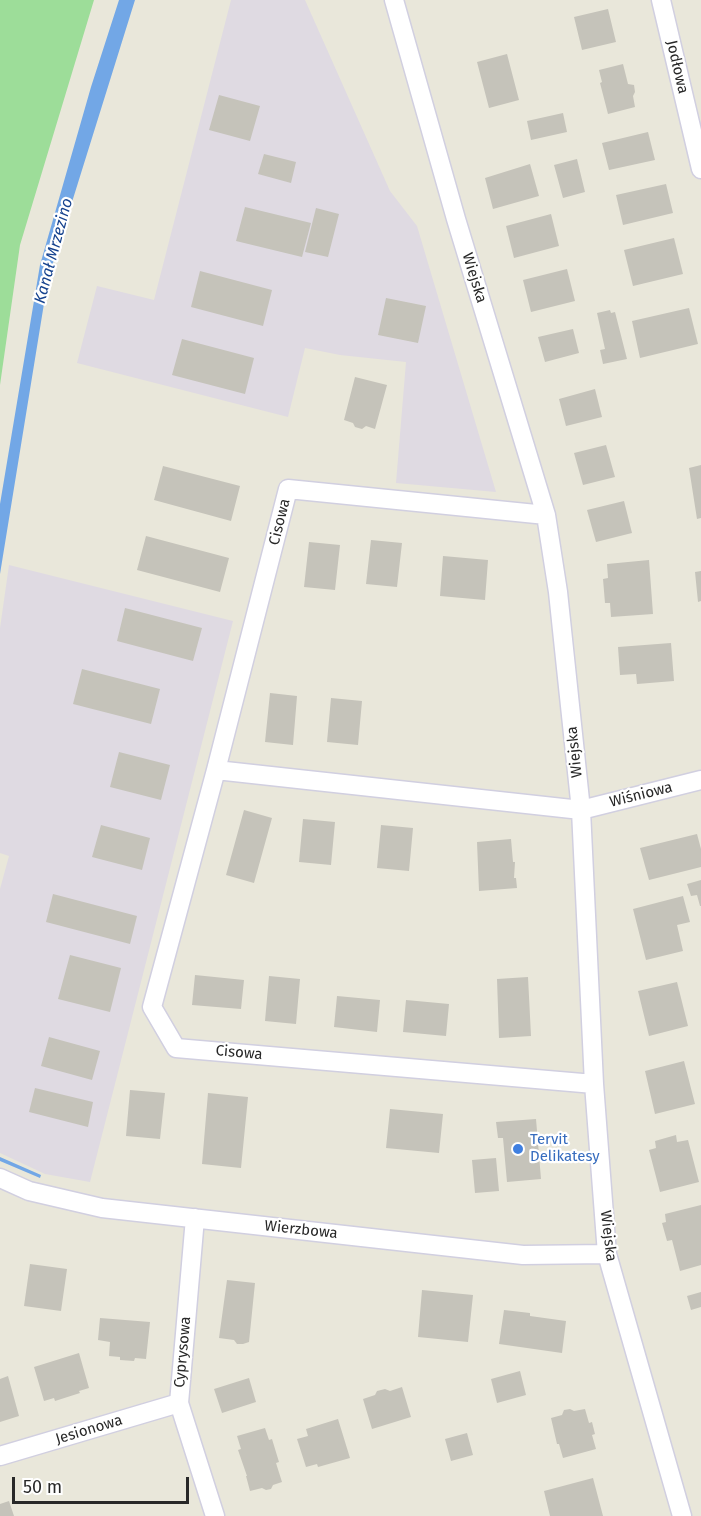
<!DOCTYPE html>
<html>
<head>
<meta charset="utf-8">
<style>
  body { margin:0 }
  #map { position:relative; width:701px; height:1516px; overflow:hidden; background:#e9e7da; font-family:"Fira Sans",sans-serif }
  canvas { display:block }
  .scale { position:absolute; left:12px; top:1477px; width:177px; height:27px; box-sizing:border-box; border:3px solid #282828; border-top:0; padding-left:8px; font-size:18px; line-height:21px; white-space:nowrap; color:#282828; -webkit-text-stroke:4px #fff; paint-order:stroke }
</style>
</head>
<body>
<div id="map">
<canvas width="701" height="1516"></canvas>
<div class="scale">50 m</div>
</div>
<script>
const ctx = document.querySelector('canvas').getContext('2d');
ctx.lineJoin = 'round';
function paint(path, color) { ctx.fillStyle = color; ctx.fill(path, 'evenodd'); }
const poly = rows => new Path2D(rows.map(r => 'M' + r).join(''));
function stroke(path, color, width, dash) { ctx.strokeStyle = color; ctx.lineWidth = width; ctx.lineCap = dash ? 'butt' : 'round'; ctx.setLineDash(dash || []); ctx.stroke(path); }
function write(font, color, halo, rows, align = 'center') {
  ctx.font = font + ' "Fira Sans",sans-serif'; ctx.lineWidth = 4.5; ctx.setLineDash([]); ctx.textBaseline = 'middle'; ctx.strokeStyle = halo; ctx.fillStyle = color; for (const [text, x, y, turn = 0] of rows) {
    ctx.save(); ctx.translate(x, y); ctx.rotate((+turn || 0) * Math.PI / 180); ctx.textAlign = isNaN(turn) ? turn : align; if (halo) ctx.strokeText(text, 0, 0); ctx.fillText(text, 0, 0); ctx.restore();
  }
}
paint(poly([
  [231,0,305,0,390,191,417,226,496,492,396,483,406,362,340,355,305,348,288,417,77,363,97,286,154,300],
  [9,565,233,621,90,1182,45,1174,0,1153,0,889,9,856,0,853,0,628]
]), '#dfdae2');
paint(poly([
  [0,0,94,0,20,245,0,385]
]), '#9ddd99');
paint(poly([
  [119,0,135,0,48,279,0,574,0,504,40,265,91,87],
  [0,1157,41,1175,40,1178,0,1161]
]), '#72a7e6');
paint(poly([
  [608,9,616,42,582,50,574,17],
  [507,54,519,100,489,108,477,62],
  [623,64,628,84,634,85,635,92,633,96,635,107,608,114,600,83,602,82,599,70],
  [219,95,260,106,250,141,209,130],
  [563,113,567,132,531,140,527,121],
  [648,132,655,160,609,170,602,143],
  [264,154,296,162,291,183,258,174],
  [577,159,585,192,563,198,554,165],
  [530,164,539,196,493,209,485,178],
  [666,184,673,213,623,225,616,195],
  [245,207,311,223,302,257,236,241],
  [316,208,339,214,328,257,305,252],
  [551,214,559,246,514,258,506,226],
  [674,238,683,274,633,286,624,250],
  [567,269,575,301,531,312,523,280],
  [200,271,272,290,263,326,191,307],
  [386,298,426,306,418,343,378,335],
  [689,308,698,344,640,358,632,321],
  [610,310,611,313,615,312,627,359,603,364,600,350,605,349,597,313],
  [573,329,579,353,545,362,538,337],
  [182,339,254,358,245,394,172,375],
  [355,377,387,385,375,429,366,426,362,429,355,427,353,423,344,420],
  [595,389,602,417,566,426,559,399],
  [606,445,615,477,583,485,574,453],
  [701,465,701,518,697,519,689,468],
  [163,466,240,486,231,521,154,500],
  [624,501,632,533,596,542,587,510],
  [146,536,229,558,220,592,137,570],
  [371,540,402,543,397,587,366,584],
  [309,542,340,545,335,590,304,587],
  [443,556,488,560,485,600,440,596],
  [649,560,653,614,611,617,610,603,605,603,603,579,608,578,607,564],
  [701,571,701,601,698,602,695,572],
  [125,608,202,628,193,661,117,641],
  [671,643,674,681,637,684,636,674,620,675,618,647],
  [82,669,160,689,151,724,73,704],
  [270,693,297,696,293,745,265,742],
  [331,698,362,701,358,745,327,742],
  [119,752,170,765,161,800,110,787],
  [244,810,272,818,254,883,226,875],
  [303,819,335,822,331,865,299,862],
  [101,825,150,838,142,870,92,857],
  [381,825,413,828,409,871,377,868],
  [697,834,701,849,701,867,649,880,640,848],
  [511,839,513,862,515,862,514,878,516,878,517,888,479,891,477,842],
  [701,880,701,906,700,906,697,895,691,896,687,884],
  [53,894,137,916,130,944,46,922],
  [683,896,690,922,677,925,683,951,646,960,633,909],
  [70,955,121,968,110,1012,58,999],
  [195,975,244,980,241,1009,192,1005],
  [269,976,300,979,296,1024,265,1021],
  [528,977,531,1036,499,1038,497,979],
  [677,982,688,1026,649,1036,638,991],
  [337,996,380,1000,377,1032,334,1027],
  [406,1000,449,1004,446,1036,403,1032],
  [49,1037,100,1051,92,1080,41,1066],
  [684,1061,695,1104,655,1114,645,1071],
  [35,1088,93,1102,88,1127,29,1112],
  [130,1090,165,1093,160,1139,126,1136],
  [208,1093,248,1097,241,1168,202,1164],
  [390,1109,443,1114,439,1153,386,1148],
  [536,1119,541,1179,507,1182,503,1138,498,1138,496,1122],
  [676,1135,677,1142,688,1140,699,1182,660,1192,649,1150,656,1148,655,1141],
  [496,1158,499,1191,475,1193,472,1160],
  [701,1205,701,1265,680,1271,672,1240,667,1241,662,1223,666,1222,665,1214],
  [30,1264,67,1269,61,1311,24,1306],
  [227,1280,255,1283,249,1342,243,1344,237,1344,234,1340,219,1338],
  [422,1290,473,1295,468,1342,418,1337],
  [701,1292,701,1307,691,1310,687,1296],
  [504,1310,530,1313,530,1316,566,1321,562,1353,499,1344],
  [100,1318,150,1322,146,1359,135,1358,134,1361,120,1360,120,1357,109,1356,110,1342,98,1340],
  [79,1353,89,1388,79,1391,80,1393,55,1401,54,1398,44,1401,34,1367],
  [520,1371,526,1395,497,1403,491,1379],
  [8,1376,19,1416,0,1422,0,1379],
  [249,1378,256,1402,222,1413,214,1389],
  [402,1387,411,1417,372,1429,363,1399,375,1395,377,1391,385,1389,390,1391],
  [570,1409,574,1411,585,1409,589,1423,592,1422,595,1434,592,1435,596,1449,563,1458,559,1444,557,1444,551,1418,562,1415,564,1410],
  [338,1419,350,1458,318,1467,317,1464,306,1467,297,1439,308,1436,306,1429],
  [265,1428,269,1440,272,1439,279,1462,276,1463,282,1482,273,1485,271,1489,266,1490,262,1488,250,1491,246,1476,247,1476,238,1450,241,1449,237,1436],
  [467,1433,473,1455,451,1461,445,1439],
  [593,1478,603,1516,550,1516,544,1491],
  [9,1501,14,1516,0,1516,0,1504]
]), '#c5c3ba');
const street = poly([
  [394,0,456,219,546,515,558,592,581,810,594,1084,607,1254,682,1516],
  [661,0,701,169],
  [546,515,288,489,216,770,152,1007,176,1048,594,1084],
  [216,770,581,810,701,780],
  [0,1178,29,1191,102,1208,523,1255,607,1254],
  [195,1218,179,1403,215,1516],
  [0,1456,179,1403]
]);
stroke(street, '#d1cfe0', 21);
stroke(street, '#fff', 18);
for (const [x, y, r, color] of [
  [518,1149,6,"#3f7fe0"]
]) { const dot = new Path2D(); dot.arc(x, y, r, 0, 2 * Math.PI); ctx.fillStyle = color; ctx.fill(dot); stroke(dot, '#fff', 2); }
write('15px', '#282828', '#fff', [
  ["Jodłowa",677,67,77],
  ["Wiejska",474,278,73],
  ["Cisowa",280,522,-76],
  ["Wiejska",575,752,-96],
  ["Wiśniowa",641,795,-14],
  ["Cisowa",239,1053,5],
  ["Wierzbowa",301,1230,6],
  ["Wiejska",608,1236,83],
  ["Cyprysowa",183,1352,-85],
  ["Jesionowa",89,1430,-17]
]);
write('15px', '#366cbe', '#fff', [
  ["Tervit",530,1140],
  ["Delikatesy",530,1157]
], 'left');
write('italic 16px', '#15428e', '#fff', [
  ["Kanał Mrzezino",54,251,-75]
]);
</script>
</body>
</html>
